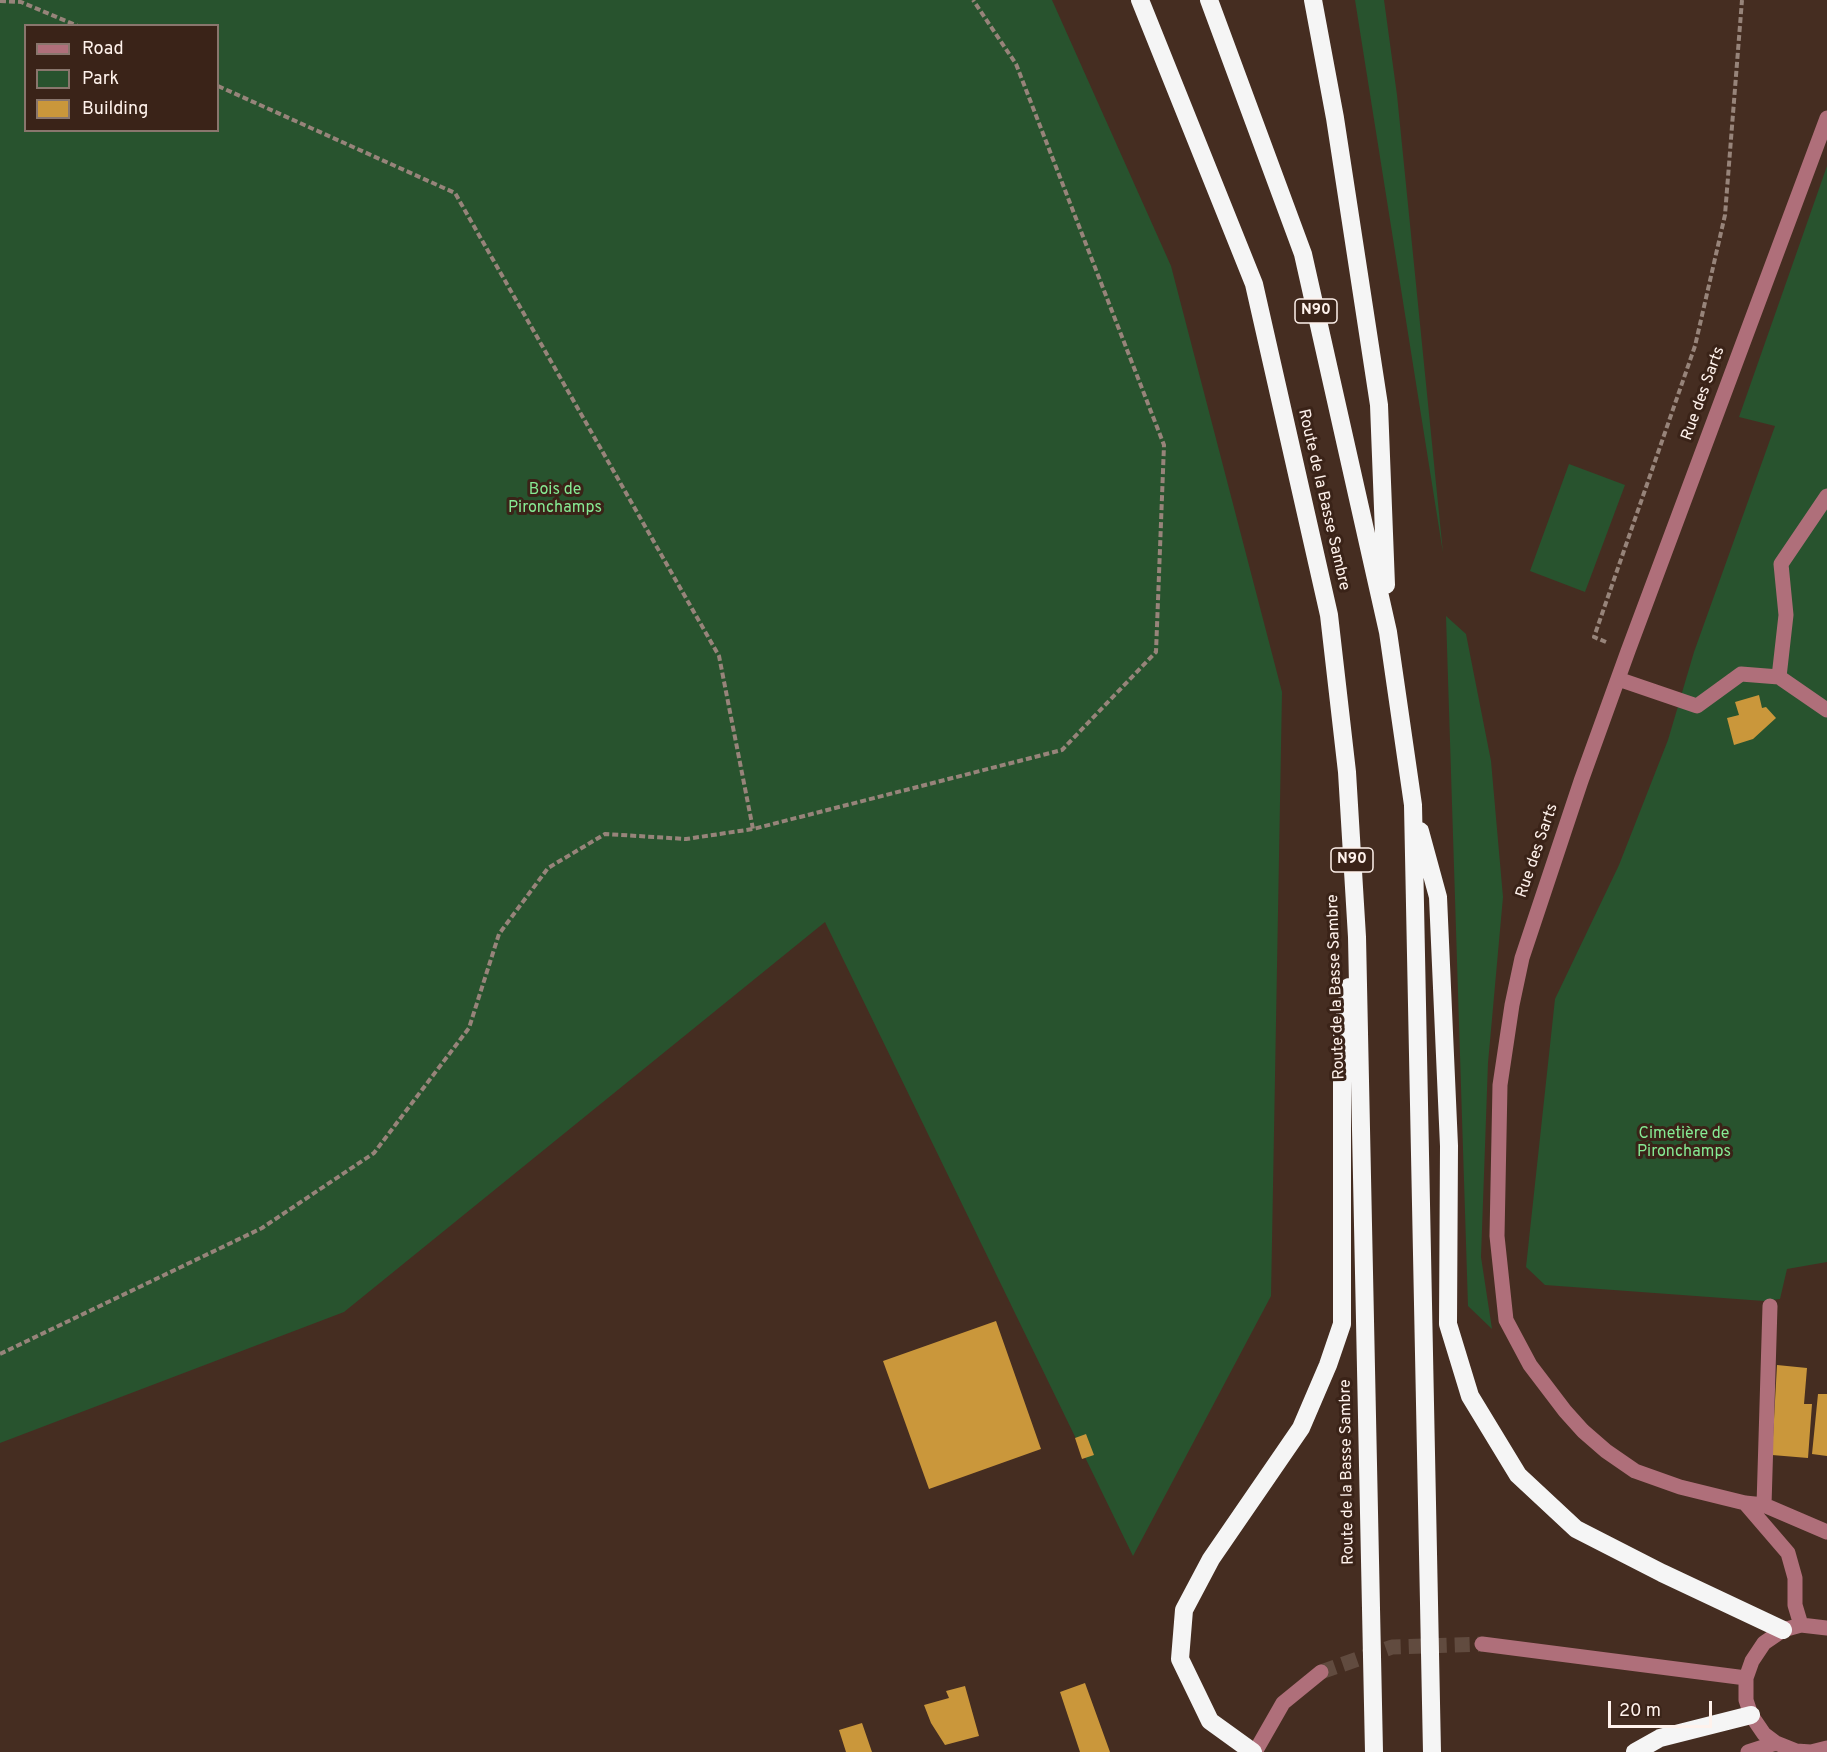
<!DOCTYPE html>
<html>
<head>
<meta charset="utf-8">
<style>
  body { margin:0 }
  #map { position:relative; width:1827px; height:1752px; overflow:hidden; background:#452d21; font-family:Overpass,sans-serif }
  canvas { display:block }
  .legend { position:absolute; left:24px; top:24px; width:195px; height:108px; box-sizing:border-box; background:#3a2318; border:2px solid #89766d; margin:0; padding:8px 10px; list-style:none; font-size:18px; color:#fff2ec }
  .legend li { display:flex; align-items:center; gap:12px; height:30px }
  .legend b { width:30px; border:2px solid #89766d }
  .scale { position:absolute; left:1608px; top:1701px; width:104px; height:27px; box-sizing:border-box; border:3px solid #fff2ec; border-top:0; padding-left:8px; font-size:18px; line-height:21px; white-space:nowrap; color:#fff2ec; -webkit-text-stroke:4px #3a2318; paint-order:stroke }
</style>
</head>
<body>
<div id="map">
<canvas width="1827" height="1752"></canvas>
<ul class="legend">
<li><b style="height:8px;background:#af6f7a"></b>Road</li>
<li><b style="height:16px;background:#28532e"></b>Park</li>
<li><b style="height:16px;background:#ca973b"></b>Building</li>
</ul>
<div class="scale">20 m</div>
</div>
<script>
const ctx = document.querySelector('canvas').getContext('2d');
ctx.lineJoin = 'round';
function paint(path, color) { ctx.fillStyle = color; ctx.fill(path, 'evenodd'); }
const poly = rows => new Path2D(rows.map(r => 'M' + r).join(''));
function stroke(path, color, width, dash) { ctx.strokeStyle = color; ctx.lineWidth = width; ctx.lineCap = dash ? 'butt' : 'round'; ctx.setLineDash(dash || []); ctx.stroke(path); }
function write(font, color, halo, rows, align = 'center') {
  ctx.font = font + ' Overpass,sans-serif'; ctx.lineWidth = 6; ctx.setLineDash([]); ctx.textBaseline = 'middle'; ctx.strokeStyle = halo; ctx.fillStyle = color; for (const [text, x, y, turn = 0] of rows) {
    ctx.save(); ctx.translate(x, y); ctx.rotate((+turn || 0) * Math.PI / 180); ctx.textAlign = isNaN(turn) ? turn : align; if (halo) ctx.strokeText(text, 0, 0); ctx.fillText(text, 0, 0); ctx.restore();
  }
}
paint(poly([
  [0,0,1052,0,1171,266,1282,692,1271,1296,1133,1556,825,922,344,1312,0,1443],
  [26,26,218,26,218,130,26,130],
  [1355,0,1384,0,1397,95,1443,553],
  [1827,166,1827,1262,1787,1269,1780,1299,1764,1301,1545,1285,1526,1267,1555,999,1619,865,1668,740,1694,652,1775,426,1739,417],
  [1569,464,1625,485,1585,592,1530,571],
  [1446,616,1466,634,1491,761,1503,897,1488,1063,1481,1257,1492,1329,1468,1306]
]), '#28532e');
paint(poly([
  [1759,695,1762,708,1766,707,1776,718,1753,739,1734,745,1727,718,1739,715,1735,702],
  [996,1321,1041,1449,929,1489,883,1361],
  [1777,1365,1807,1368,1804,1404,1812,1404,1808,1458,1772,1455],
  [1818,1394,1827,1394,1827,1456,1812,1454],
  [1086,1434,1094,1455,1082,1459,1075,1438],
  [1085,1683,1110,1752,1080,1752,1060,1692],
  [965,1686,979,1736,945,1745,931,1723,924,1705,949,1698,946,1691],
  [862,1723,872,1752,846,1752,839,1730]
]), '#ca973b');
stroke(poly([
  [1321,1672,1392,1647,1482,1644]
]), '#614b3f', 15, [15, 8]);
stroke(poly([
  [0,1,21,2,78,26],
  [218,86,455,193,719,656,753,829,1062,750,1156,652,1164,445,1016,64,973,0],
  [1606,642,1594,637,1695,346,1725,215,1742,0],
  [0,1354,262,1228,374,1153,469,1028,499,934,548,868,605,834,686,839,753,829]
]), '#97847a', 4, [6, 3]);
stroke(poly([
  [1827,118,1628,651,1581,781,1522,958,1512,1005,1500,1085,1497,1236,1506,1320,1530,1365,1565,1411,1583,1431,1606,1451,1635,1471,1680,1487,1745,1503,1764,1505,1827,1532],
  [1779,677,1786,615,1781,564,1827,496],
  [1618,679,1697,706,1741,674,1779,677,1827,710],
  [1745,1503,1788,1553,1795,1578,1795,1605,1801,1625],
  [1764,1505,1770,1306],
  [1827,1628,1801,1625,1783,1630,1764,1643,1752,1661,1746,1678,1746,1700,1751,1715,1764,1734,1776,1743,1796,1751,1811,1752,1827,1748],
  [1482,1644,1746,1678],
  [1255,1752,1283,1703,1321,1672],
  [1748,1752,1776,1743]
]), '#af6f7a', 15);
stroke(poly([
  [1140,0,1254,284,1329,615,1347,772,1357,937,1374,1752],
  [1209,0,1303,254,1388,632,1413,805,1432,1752],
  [1313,0,1335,118,1379,405,1386,585],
  [1420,831,1438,897,1449,1146,1448,1324,1470,1396,1518,1475,1576,1529,1662,1573,1783,1630],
  [1253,1752,1210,1721,1180,1659,1184,1610,1211,1559,1301,1428,1328,1365,1342,1324,1342,1036,1349,987],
  [1635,1752,1660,1738,1751,1715]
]), '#f5f5f5', 18);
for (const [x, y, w] of [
  [1316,311,42],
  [1352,860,42]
]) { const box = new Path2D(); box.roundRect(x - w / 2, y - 12, w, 24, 4.5); ctx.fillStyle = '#3a2318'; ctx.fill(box); stroke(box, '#fff2ec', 1.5); }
write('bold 15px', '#fff2ec', null, [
  ["N90",1316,311],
  ["N90",1352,860]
]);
write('16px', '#fff2ec', '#3a2318', [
  ["Rue des Sarts",1704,394,-70],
  ["Route de la Basse Sambre",1323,500,77],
  ["Rue des Sarts",1538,851,-71],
  ["Route de la Basse Sambre",1337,987,-92],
  ["Route de la Basse Sambre",1348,1472,-91]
]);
write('16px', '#86ea93', '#3a2318', [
  ["Bois de",555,491],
  ["Pironchamps",555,509],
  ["Cimetière de",1684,1135],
  ["Pironchamps",1684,1153]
]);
</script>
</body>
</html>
